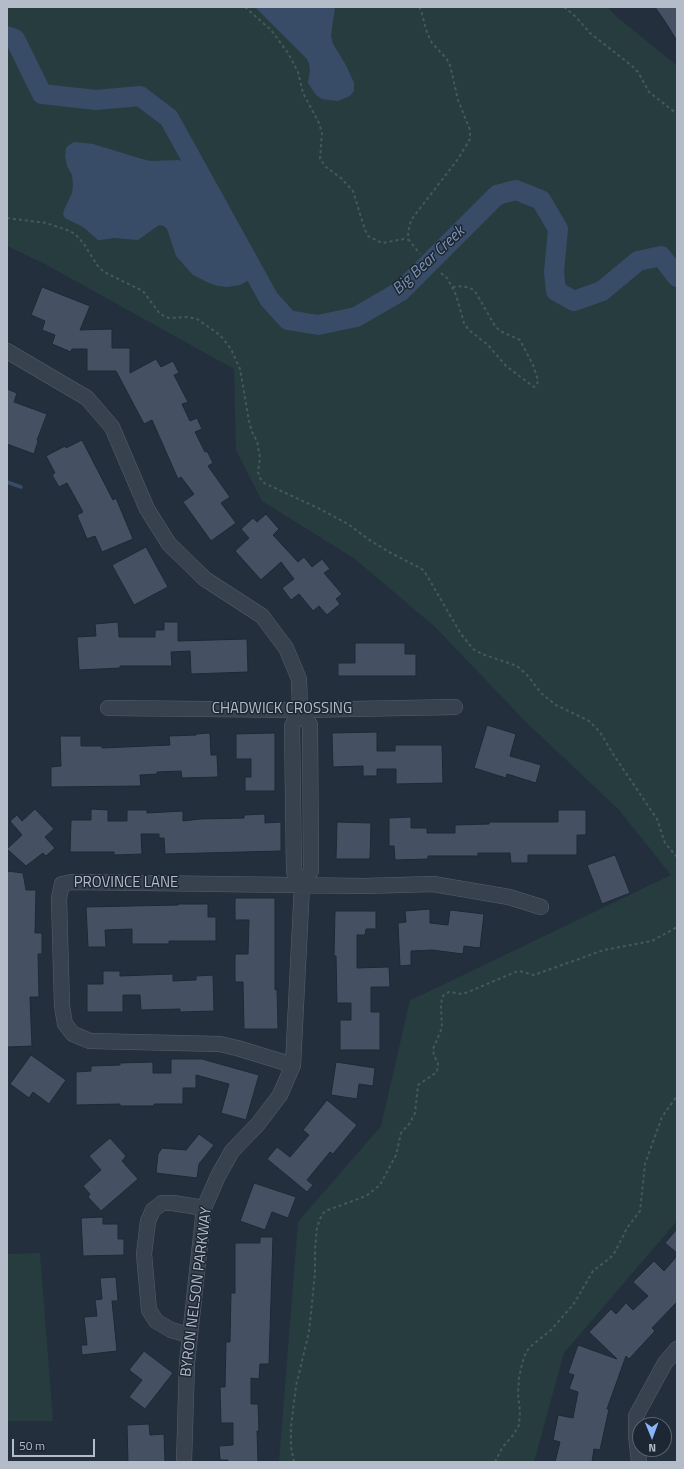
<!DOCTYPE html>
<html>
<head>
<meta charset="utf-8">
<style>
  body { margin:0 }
  #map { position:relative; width:684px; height:1469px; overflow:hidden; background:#242f3e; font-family:"Titillium Web",sans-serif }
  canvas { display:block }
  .frame { position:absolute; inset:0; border:8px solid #b4bcc9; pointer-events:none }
  .north { position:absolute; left:632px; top:1417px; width:40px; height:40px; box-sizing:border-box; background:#1d2633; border:1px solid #59626f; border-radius:50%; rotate:179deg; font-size:11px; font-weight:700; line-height:16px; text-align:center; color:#b4bcc9 }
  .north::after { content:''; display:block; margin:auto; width:14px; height:18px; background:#8ab4f8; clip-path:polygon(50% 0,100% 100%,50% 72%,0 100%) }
  .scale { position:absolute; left:12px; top:1439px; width:83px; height:18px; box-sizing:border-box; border:2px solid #b4bcc9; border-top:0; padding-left:5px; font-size:12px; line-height:14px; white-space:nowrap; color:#b4bcc9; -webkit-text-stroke:3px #1d2633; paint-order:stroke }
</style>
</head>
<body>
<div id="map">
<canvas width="684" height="1469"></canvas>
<div class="frame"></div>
<div class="north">N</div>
<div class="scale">50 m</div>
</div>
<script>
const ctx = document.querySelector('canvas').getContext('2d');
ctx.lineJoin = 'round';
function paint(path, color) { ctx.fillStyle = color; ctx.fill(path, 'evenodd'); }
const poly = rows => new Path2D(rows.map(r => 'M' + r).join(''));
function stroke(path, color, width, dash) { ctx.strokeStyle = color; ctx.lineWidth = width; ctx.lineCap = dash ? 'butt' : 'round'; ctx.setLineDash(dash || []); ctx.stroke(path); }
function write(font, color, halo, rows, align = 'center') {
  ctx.font = font + ' "Titillium Web",sans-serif'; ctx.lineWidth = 3; ctx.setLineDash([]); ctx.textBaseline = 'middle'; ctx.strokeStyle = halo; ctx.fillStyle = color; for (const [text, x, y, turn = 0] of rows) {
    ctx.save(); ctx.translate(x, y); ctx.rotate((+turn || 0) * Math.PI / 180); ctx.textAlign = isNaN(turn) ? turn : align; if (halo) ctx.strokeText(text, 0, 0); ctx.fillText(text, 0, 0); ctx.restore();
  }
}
paint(poly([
  [7,7,607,7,617,17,677,66,677,1221,564,1353,534,1462,279,1462,298,1222,381,1126,410,1000,428,992,671,875,619,810,525,721,435,627,355,559,262,501,236,450,234,369,45,264,7,246],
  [40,1253,53,1421,7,1421,7,1254]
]), '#263c3f');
paint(poly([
  [255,7,335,7,331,36,333,44,347,67,354,83,354,91,350,96,338,101,322,99,316,95,308,83,310,69,309,63,306,58],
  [74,142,93,144,142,159,151,161,179,160,190,165,210,183,218,195,253,278,240,285,227,287,218,286,209,283,193,275,176,256,167,229,164,226,159,225,138,240,114,238,100,240,98,240,83,227,65,218,63,214,64,210,72,193,73,185,72,175,67,166,65,156,66,148,69,145]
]), '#394c67');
stroke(poly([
  [7,482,21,487]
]), '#394c67', 3.5);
stroke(poly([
  [7,36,15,39,42,94,96,100,140,96,169,118,269,299,288,320,318,325,356,317,401,291,497,195,516,190,541,200,558,229,554,272,556,291,574,301,602,291,638,261,661,256,677,277]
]), '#394c67', 20);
const building = poly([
  [655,7,677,7,677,41,666,23,655,7],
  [42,287,90,306,80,330,112,329,112,348,130,348,130,373,156,359,161,367,173,361,179,373,174,375,188,402,182,404,190,421,197,418,202,429,195,432,205,452,207,451,213,463,208,466,230,497,221,503,236,523,211,541,183,502,194,494,181,477,178,479,152,420,144,424,116,371,87,371,87,349,72,349,71,352,52,344,55,335,42,330,45,321,31,315,42,287],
  [7,389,17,393,14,402,47,414,37,440,38,441,34,454,7,444,7,389],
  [82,440,113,500,116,498,133,539,102,552,95,536,87,539,77,515,83,512,67,483,59,487,52,475,55,473,46,456,65,446,66,448,82,440],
  [266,514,279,529,273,535,298,562,304,557,312,567,322,559,330,569,324,573,342,594,336,599,340,604,327,615,319,606,313,611,299,594,291,600,282,588,294,579,281,562,261,580,235,551,249,538,241,529,253,518,257,522,266,514],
  [146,547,168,587,134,605,112,565,146,547],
  [118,622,119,637,155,637,155,630,164,630,164,622,178,622,178,641,247,639,248,672,191,674,190,651,171,652,172,666,120,666,120,668,79,670,77,637,96,636,95,624,118,622],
  [355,643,405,643,405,654,416,654,416,676,338,676,338,663,355,663,355,643],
  [487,725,516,734,510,756,541,765,536,783,507,774,506,778,474,768,487,725],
  [377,732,377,751,395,751,395,745,442,745,443,783,396,784,396,769,377,769,377,776,363,776,363,766,333,767,332,733,377,732],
  [210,733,211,755,217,755,218,777,182,778,181,771,157,772,157,774,140,775,141,786,51,787,51,767,61,766,60,736,81,736,81,746,102,746,102,748,170,745,169,736,196,735,196,734,210,733],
  [275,733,275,791,245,791,245,777,251,777,251,759,236,759,236,734,275,733],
  [35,809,54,829,45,837,55,848,46,856,43,853,26,866,7,849,22,835,10,821,17,815,22,821,35,809],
  [91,809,108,810,108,821,127,821,127,810,147,810,147,813,183,811,183,821,200,819,244,818,244,815,265,814,265,823,281,822,281,851,165,854,164,838,159,838,159,834,141,834,142,854,114,855,114,852,70,852,71,820,91,820,91,809],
  [558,810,586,810,586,835,577,835,577,855,528,855,528,863,511,863,510,853,478,853,478,856,428,856,428,859,395,860,394,846,389,846,389,818,411,817,411,828,427,828,427,833,455,833,455,825,489,824,489,822,558,822,558,810],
  [337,822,371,823,370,859,336,859,337,822],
  [615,855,630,893,602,904,587,865,615,855],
  [7,871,23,873,26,890,36,890,35,933,42,933,42,954,38,954,39,997,30,997,32,1046,7,1047,7,871],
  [235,898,275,898,275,990,277,989,278,1029,244,1029,243,982,235,982,235,954,248,954,249,920,235,920,235,898],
  [178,904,208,904,208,917,216,917,216,941,169,941,169,944,132,944,132,929,105,930,106,947,88,947,86,907,178,905,178,904],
  [430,909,430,923,448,925,450,910,484,914,480,948,464,946,463,954,432,950,411,951,411,965,400,966,398,923,406,922,405,911,430,909],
  [335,911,376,911,376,929,366,929,365,935,357,935,357,968,389,967,390,987,371,987,371,1012,380,1012,380,1050,340,1050,340,1020,351,1020,351,1003,337,1003,336,956,334,956,335,911],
  [103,971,120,971,120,976,173,974,173,981,196,980,196,976,213,975,214,1011,180,1012,180,1009,141,1010,140,995,123,995,123,1012,87,1012,87,984,103,984,103,971],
  [31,1055,66,1080,49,1104,33,1092,29,1098,10,1084,31,1055],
  [171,1059,202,1059,259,1075,246,1120,221,1113,229,1084,196,1075,196,1088,183,1088,183,1104,154,1104,154,1106,120,1106,120,1104,76,1105,76,1072,91,1071,91,1066,120,1065,120,1063,153,1062,153,1073,171,1073,171,1059],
  [336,1062,375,1068,373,1086,359,1084,357,1099,331,1095,336,1062],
  [327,1100,357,1125,333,1154,330,1152,307,1180,313,1185,307,1192,267,1159,277,1147,290,1157,309,1135,303,1130,327,1100],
  [199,1134,214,1145,199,1164,197,1178,156,1173,158,1154,162,1148,186,1150,199,1134],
  [110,1138,126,1156,122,1161,138,1179,101,1211,88,1197,90,1194,83,1186,101,1170,89,1156,110,1138],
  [254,1183,296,1197,288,1218,272,1212,265,1230,240,1221,254,1183],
  [103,1217,103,1224,118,1224,118,1239,124,1239,124,1255,83,1256,81,1218,103,1217],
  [677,1229,677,1253,665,1243,677,1229],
  [260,1237,273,1237,269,1364,260,1364,259,1379,251,1378,251,1404,258,1404,259,1431,257,1431,258,1462,228,1462,228,1460,220,1460,219,1446,233,1445,233,1423,221,1423,220,1387,225,1387,226,1342,230,1342,231,1293,235,1293,235,1243,260,1243,260,1237],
  [677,1256,677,1302,652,1328,655,1331,629,1359,626,1356,607,1409,609,1409,600,1450,594,1449,592,1462,555,1462,560,1442,553,1440,558,1415,573,1418,578,1392,569,1389,574,1375,568,1373,578,1345,617,1359,589,1332,611,1309,616,1314,626,1303,633,1310,648,1296,633,1282,654,1261,664,1271,677,1256],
  [116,1277,118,1301,112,1301,117,1351,82,1355,81,1345,87,1345,84,1317,97,1316,95,1300,102,1299,100,1278,116,1277],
  [144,1351,173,1373,145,1409,129,1397,142,1380,129,1370,144,1351],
  [149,1424,150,1435,164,1434,165,1462,128,1462,127,1425,149,1424]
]);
paint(building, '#455162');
stroke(building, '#1f2835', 1);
const minor = poly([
  [7,351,87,398,112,427,147,509,169,544,205,579,262,616,286,648,299,679,300,710,310,725,311,871,302,885,293,1065,280,1095,258,1124,232,1151,218,1176,204,1208,187,1363,184,1462],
  [108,708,300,710,455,707],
  [300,710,292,726,294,872,302,885],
  [293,1065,237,1048,220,1044,90,1041,73,1034,65,1024,62,1006,59,898,62,884,71,882,364,886,433,884,509,897,541,907],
  [189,1335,171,1330,156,1321,149,1310,144,1254,148,1221,153,1210,162,1203,173,1203,204,1208],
  [639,1462,636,1435,636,1416,665,1363,677,1349]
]);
stroke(minor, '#565f6c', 16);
stroke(poly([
  [245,7,271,30,288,53,298,72,303,93,319,123,322,133,320,159,326,167,341,178,353,191,365,230,368,236,382,243,404,239,409,240],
  [419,7,421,10,427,33,432,43,446,58,450,65,458,100,470,130,470,139,458,159,411,220,408,233,409,240,420,254],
  [564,7,576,17,590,33,632,66,638,72,649,92,677,114],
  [7,218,46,223,70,231,76,235,84,244,97,265,104,272,143,291,160,314,169,318,187,317,197,319,220,335,231,349,240,369,249,421,252,432,257,441,260,458,258,472,260,478,264,483,320,509,348,524,368,539,389,552,422,569,426,574,461,634,473,649,482,654,517,666,528,676,542,694,556,705,589,721,600,732,613,754,657,819,665,843,677,857],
  [441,273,447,278,452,287,456,295,464,323,469,330,488,345,506,366,534,387,537,385,538,380,533,365,520,340,500,331,495,326,476,293,472,289,463,286,452,287],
  [294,1462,291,1447,291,1427,296,1386,309,1332,315,1273,315,1249,317,1227,322,1214,328,1210,366,1196,380,1185,396,1155,401,1133,410,1123,415,1113,418,1085,437,1072,438,1062,434,1056,433,1049,442,1028,441,1007,442,997,445,994,449,992,462,994,468,992,513,973,519,971,534,975,604,950,652,941,661,936,677,927],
  [495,1462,502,1448,514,1434,519,1425,520,1412,518,1394,519,1378,522,1364,526,1352,530,1347,551,1330,573,1305,579,1295,593,1271,610,1258,615,1252,627,1228,640,1211,645,1164,662,1117,677,1096]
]), '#44595c', 2, [3, 3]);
stroke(minor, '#38414e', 15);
write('15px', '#b4bcc9', '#1d2633', [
  ["CHADWICK CROSSING",282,709],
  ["PROVINCE LANE",126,883],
  ["BYRON NELSON PARKWAY",197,1292,-83]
]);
write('italic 16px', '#7c92b1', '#1d2633', [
  ["Big Bear Creek",429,261,-43]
]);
</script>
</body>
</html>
